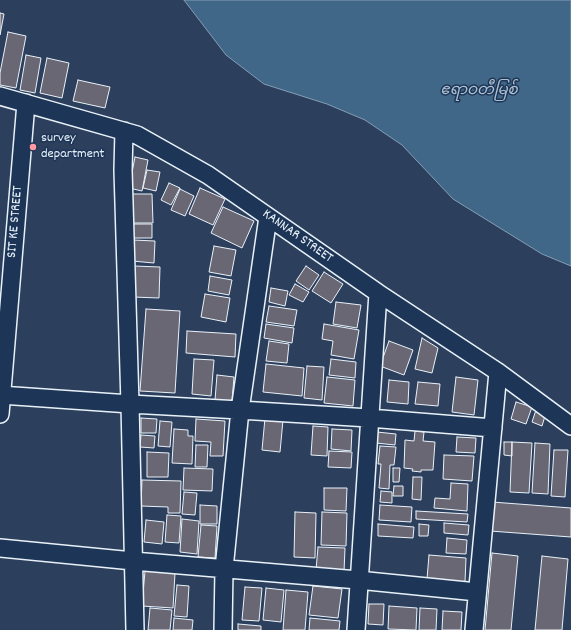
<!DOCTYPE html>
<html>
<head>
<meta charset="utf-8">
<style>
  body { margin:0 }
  canvas { display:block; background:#2c3f5d }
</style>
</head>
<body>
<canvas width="571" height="630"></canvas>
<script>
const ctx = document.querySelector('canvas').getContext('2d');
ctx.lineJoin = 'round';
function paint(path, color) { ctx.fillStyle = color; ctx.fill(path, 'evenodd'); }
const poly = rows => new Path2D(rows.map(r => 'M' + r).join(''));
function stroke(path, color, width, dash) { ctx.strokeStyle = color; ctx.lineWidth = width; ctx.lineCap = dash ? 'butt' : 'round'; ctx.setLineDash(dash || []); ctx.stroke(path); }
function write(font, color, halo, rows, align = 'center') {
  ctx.font = font + ' Dekko,"Noto Sans Myanmar",sans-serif'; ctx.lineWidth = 3; ctx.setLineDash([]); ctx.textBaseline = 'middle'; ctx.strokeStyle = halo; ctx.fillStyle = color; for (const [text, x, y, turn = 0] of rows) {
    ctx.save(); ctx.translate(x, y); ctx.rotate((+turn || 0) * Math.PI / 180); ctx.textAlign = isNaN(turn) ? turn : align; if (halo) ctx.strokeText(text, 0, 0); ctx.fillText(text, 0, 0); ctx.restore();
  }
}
const water = poly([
  [184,0,571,0,571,266,542,254,453,199,402,145,365,120,327,104,264,84,226,55,184,0]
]);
paint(water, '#416788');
stroke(water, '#849eb5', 1);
const building = poly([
  [0,13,4,14,0,35,0,13],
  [8,32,26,36,16,88,0,85,0,73,8,32],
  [26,55,41,58,35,93,20,90,26,55],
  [47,58,69,63,62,98,40,93,47,58],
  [78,80,110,87,105,108,73,101,78,80],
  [135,157,148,160,142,191,129,188,135,157],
  [147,170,160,172,156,191,143,188,147,170],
  [169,183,180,188,171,205,161,200,169,183],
  [200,188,225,199,213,225,189,214,200,188],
  [180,189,194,196,185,216,171,210,180,189],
  [131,194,152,194,153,223,131,223,131,194],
  [223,207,254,221,242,248,211,233,223,207],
  [131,224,152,224,152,238,131,238,131,224],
  [133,240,155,241,154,263,132,261,133,240],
  [214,246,236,250,231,276,209,272,214,246],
  [134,266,160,267,159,298,133,297,134,266],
  [306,266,319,275,309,290,296,281,306,266],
  [324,272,343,284,331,303,312,291,324,272],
  [210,276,232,280,229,295,208,291,210,276],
  [295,284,309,292,303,302,289,295,295,284],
  [271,288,288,291,285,306,269,302,271,288],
  [205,294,230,298,226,322,201,317,205,294],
  [336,302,361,305,357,328,333,324,336,302],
  [269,306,297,310,294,326,266,322,269,306],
  [146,309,180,311,175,393,140,391,146,309],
  [266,324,294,328,292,343,264,338,266,324],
  [324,324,359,330,354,359,331,355,333,341,322,339,324,324],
  [187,331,236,334,235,357,186,353,187,331],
  [422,338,438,348,432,373,415,369,422,338],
  [269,341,289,344,287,363,266,361,269,341],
  [389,341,413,350,404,375,380,366,389,341],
  [194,359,214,360,211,396,192,394,194,359],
  [331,359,356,362,355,378,329,375,331,359],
  [266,364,304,368,302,396,263,392,266,364],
  [307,366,324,367,322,400,304,398,307,366],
  [217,375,234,377,232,401,215,400,217,375],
  [327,377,355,380,353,406,324,403,327,377],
  [456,377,478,380,474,415,452,412,456,377],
  [389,380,409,382,408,404,387,402,389,380],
  [418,382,440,384,438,406,415,404,418,382],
  [516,402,532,407,526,424,511,419,516,402],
  [537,407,545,416,542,426,532,422,537,407],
  [141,418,157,419,156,433,141,433,141,418],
  [265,418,283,420,280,452,262,450,265,418],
  [196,419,225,421,223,456,210,456,211,442,195,441,196,419],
  [160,421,172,422,170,447,158,446,160,421],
  [313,426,328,427,327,456,311,455,313,426],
  [174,429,188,430,188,436,193,436,192,464,172,463,174,429],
  [332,429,352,430,351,451,331,449,332,429],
  [415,431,424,432,423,441,435,442,433,470,421,470,421,472,412,471,413,469,404,468,405,440,414,441,415,431],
  [377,432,396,434,395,445,376,443,377,432],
  [141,435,155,436,154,448,140,447,141,435],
  [457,437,476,438,475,453,456,452,457,437],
  [504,442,512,442,512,456,504,455,504,442],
  [512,442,532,443,529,493,510,492,512,442],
  [535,443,550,444,548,494,532,493,535,443],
  [196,445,208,445,207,467,195,467,196,445],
  [380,446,396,447,394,465,390,465,389,489,379,488,381,464,378,464,380,446],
  [554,450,568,450,565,497,551,496,554,450],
  [329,451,352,452,351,468,328,467,329,451],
  [147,452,169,453,168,477,147,477,147,452],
  [444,455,474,456,472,481,443,479,444,455],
  [184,468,213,469,212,491,183,490,184,468],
  [393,468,400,468,399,482,393,482,393,468],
  [413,477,422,477,421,500,412,499,413,477],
  [142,480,181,481,180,513,168,513,168,507,141,506,142,480],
  [451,483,468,484,467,511,434,508,435,498,450,499,451,483],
  [394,486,403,486,403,496,393,496,394,486],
  [324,488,347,488,346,511,324,510,324,488],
  [381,491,392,492,392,503,380,502,381,491],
  [184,492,197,493,195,515,182,514,184,492],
  [492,502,571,508,571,537,490,531,492,502],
  [200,505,217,506,217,524,200,524,200,505],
  [380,505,412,507,411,522,379,520,380,505],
  [416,511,468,514,467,522,416,519,416,511],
  [295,512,316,513,315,558,294,557,295,512],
  [322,512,347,513,346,546,321,545,322,512],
  [167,515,181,516,179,543,165,542,167,515],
  [182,519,199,521,197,554,180,552,182,519],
  [146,520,164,522,162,544,144,542,146,520],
  [444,523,469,525,468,535,444,533,444,523],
  [378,524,414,527,413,538,378,536,378,524],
  [419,524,429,525,428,536,419,536,419,524],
  [201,525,217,526,215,558,198,557,201,525],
  [447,538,467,540,466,554,446,553,447,538],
  [318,547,345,548,344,572,316,570,318,547],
  [492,553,518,556,511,630,485,630,492,553],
  [429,555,466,558,465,582,427,579,429,555],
  [542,556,568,559,562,630,535,630,542,556],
  [145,571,175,573,173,608,142,606,145,571],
  [177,585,189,586,187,617,174,616,177,585],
  [313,586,342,589,338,618,309,615,313,586],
  [245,587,262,588,259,621,242,620,245,587],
  [266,588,284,590,281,622,263,620,266,588],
  [286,590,308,592,305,630,283,630,286,590],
  [369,604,384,604,383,625,368,624,369,604],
  [389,606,417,608,416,630,388,629,389,606],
  [150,608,172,610,170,630,148,630,150,608],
  [420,608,437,609,436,630,419,630,420,608],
  [443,611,462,612,461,630,442,630,443,611],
  [174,618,193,620,192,630,173,630,174,618],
  [310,618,340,621,339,630,309,630,310,618],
  [238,624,261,626,261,630,238,630,238,624]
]);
paint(building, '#6a6774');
stroke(building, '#e8f1f8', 1);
const minor = poly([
  [0,96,137,135,208,175,378,293,498,372,571,426],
  [124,131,123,170,130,404,135,630],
  [0,395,130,404,240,410,369,418,493,428],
  [0,414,26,103],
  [0,548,133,561,358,580,477,592],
  [223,630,224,569,240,410,268,217],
  [356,630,378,293],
  [474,630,498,372]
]);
stroke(minor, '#e8f1f8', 20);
stroke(minor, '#1d3557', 17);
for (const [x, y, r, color] of [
  [33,147,4,"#ff9aa2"]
]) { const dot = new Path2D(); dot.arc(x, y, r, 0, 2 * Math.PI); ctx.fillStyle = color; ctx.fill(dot); stroke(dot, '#1d3557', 1.5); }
write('14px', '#e8f1f8', '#1d3557', [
  ["survey",41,139],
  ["department",41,155]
], 'left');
write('14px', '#e8f1f8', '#1d3557', [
  ["SIT KE STREET",16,222,-85],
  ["KANNAR STREET",297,237,35]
]);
write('italic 15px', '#aec1d1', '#1d3557', [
  ["ဧရာဝတီမြစ်",479,92]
]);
</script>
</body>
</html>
